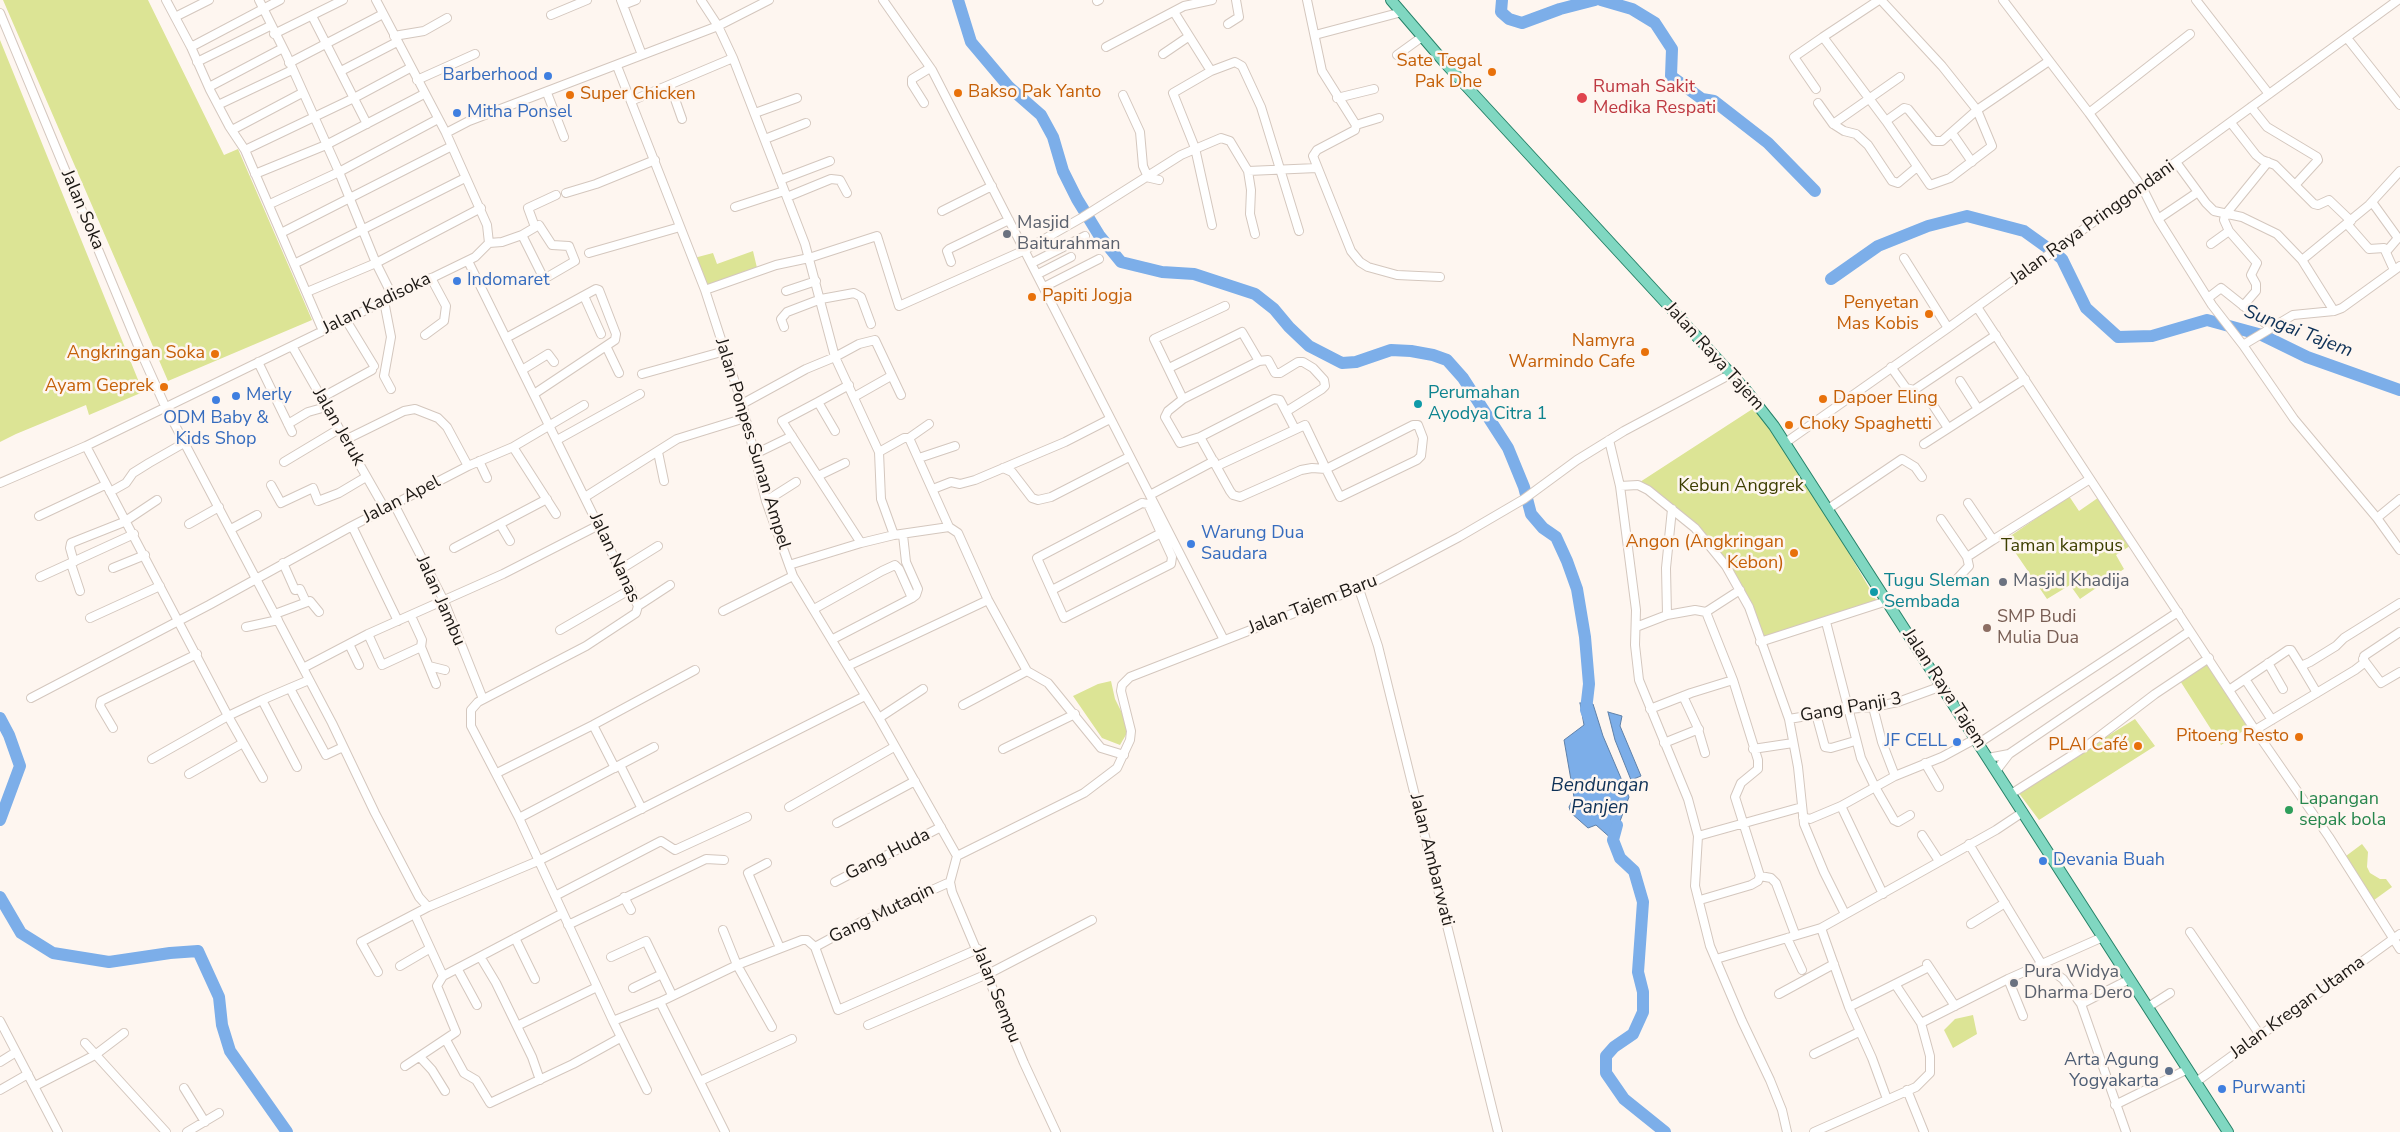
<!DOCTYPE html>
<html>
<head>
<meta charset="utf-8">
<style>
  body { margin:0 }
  canvas { display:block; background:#fef6f0 }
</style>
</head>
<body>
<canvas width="2400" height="1132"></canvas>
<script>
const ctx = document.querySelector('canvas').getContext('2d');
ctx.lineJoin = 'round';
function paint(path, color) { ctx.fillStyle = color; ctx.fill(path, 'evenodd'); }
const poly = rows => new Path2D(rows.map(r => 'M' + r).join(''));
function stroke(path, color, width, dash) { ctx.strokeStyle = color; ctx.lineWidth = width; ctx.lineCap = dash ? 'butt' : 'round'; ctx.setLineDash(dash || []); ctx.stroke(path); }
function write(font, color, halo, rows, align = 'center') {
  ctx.font = font + ' "Nunito Sans",sans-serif'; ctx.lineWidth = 5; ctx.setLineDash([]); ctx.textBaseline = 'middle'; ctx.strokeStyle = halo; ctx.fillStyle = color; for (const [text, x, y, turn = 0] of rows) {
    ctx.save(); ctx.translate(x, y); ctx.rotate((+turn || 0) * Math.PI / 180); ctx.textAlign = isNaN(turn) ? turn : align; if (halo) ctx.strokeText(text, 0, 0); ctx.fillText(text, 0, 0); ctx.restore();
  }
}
paint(poly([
  [3,0,148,0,224,155,238,149,312,320,168,381],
  [0,40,143,392,89,415,86,405,16,434,0,442],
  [753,251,758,272,705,290,694,258,713,253,717,264],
  [1754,408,1791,454,1878,603,1762,641,1739,585,1673,506,1640,482],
  [2105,493,2136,542,2116,555,2124,569,2080,599,2070,585,2047,599,2006,539,2069,496,2079,511],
  [2207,657,2251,726,2221,745,2177,676],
  [1111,681,1115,699,1123,715,1127,733,1120,745,1102,738,1073,696,1098,684],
  [2135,719,2155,746,2039,820,2018,792],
  [2362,844,2368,852,2367,867,2370,873,2380,879,2386,879,2392,887,2370,903,2342,859],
  [1973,1015,1977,1034,1953,1048,1944,1030,1955,1019]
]), '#dce495');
const water = poly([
  [1580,703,1593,704,1603,736,1629,797,1613,840,1596,825,1588,828,1571,813,1569,807,1574,797,1564,740,1584,725,1580,703],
  [1608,712,1622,716,1620,726,1641,776,1631,780,1615,740,1608,712]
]);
paint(water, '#7caee9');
stroke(water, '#5f81a9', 1);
stroke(poly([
  [958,0,971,42,1009,87,1041,115,1053,137,1063,171,1077,199,1099,235,1121,262,1162,272,1194,274,1255,294,1274,309,1289,327,1309,346,1342,363,1356,362,1391,350,1411,351,1433,355,1447,360,1463,378,1508,448,1524,487,1531,514,1543,528,1556,537,1567,561,1577,589,1585,637,1589,684,1586,710,1590,720],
  [1502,0,1501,12,1509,19,1522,23,1560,9,1595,0],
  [1601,0,1632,9,1655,23,1672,49,1671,76,1702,99,1714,101,1768,143,1815,191],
  [1831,279,1878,246,1928,226,1967,216,2024,231,2056,254,2062,259,2086,308,2118,337,2152,336,2207,320,2262,335,2307,357,2400,390],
  [0,718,9,735,20,766,0,820],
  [1617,825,1613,840,1620,858,1634,871,1643,902,1638,972,1643,992,1643,1012,1633,1034,1614,1047,1606,1056,1606,1073,1624,1099,1665,1132],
  [0,897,21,933,53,953,109,962,170,953,198,951,219,997,222,1025,230,1051,287,1132]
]), '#7caee9', 12);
const minor = poly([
  [166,0,191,47,210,90,229,126,245,150,354,98,410,68],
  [259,0,286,54,339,172,376,263,393,297],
  [376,0,446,133],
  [621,0,642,55],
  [701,0,718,26,733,58,805,244,835,357,879,452,881,499,894,535],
  [883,0,932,70,1224,640],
  [1307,0,1322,71,1356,125],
  [1879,0,1823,37,1886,121,1904,108,1908,109,1934,141,1942,141,1977,110,2049,61],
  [1881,0,1942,66,1977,110,1992,146,1950,178,1930,185,1886,121],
  [2003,0,2089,113,2142,187,2158,219,2212,305,2243,345,2294,419,2377,518,2400,550],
  [2196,0,2269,94],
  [1097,1,1099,0],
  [623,5,636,0],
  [1174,12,1211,71],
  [0,13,139,348,165,406,332,723,375,813,419,897,428,907,538,861,865,696],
  [551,15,587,0],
  [312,16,367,124],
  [175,17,209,0],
  [1228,24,1239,17,1236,0],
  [274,34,343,0],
  [1315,35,1402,12],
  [394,36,424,31,447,18],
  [2347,38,2400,105],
  [191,47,280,0],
  [1106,47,1184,6,1212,0],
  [1163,54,1188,37],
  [1397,55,1422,37],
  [197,62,270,26],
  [289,63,383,14],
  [617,66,705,290,742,404,766,501,793,576,879,718,957,856],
  [341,71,397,42],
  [417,80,475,54],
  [670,85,682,119],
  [209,87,283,48],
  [1816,89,1794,57,1823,37],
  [547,93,564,137],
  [1123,95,1140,132,1143,166,1147,175],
  [1337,98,1374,89],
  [631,101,733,58],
  [924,103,912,84,912,79,930,68],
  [1818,103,1833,124,1844,131,1856,134,1868,145,1892,181,1898,183,1917,167],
  [218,105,292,70],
  [2251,107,2267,127,2317,157,2318,160,2296,184],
  [755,113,797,98],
  [2089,113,2190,34],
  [2231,123,2256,155,2262,160,2275,165,2314,204,2318,205,2329,200,2351,221],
  [1833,124,1900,77],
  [1356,125,1355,130,1317,150,1313,156,1351,251,1360,262,1368,267,1397,275,1440,277],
  [1356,125,1379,118],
  [232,130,302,93],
  [1952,133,1972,162],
  [765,139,806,123],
  [245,150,323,331],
  [2176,162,2206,203,2214,211,2242,217,2277,234,2302,260,2334,311],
  [1248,171,1251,190,1250,214,1255,234],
  [255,174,326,145,424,94],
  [1146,177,1159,180],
  [780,180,830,161],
  [566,193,596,184,655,160],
  [787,197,831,179,840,180,847,193],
  [2372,202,2398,238,2386,252],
  [270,204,339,172,438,119],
  [735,207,784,191],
  [942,211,992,186],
  [2158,219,2198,192],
  [2347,224,2369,249,2384,248,2394,270],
  [1212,225,1195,148,1173,93,1211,71,1235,62,1242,66,1261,107,1299,231],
  [535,227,528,208,556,195],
  [283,232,450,147],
  [489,243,502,242,522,235,539,225,552,245,569,246,575,261,544,279,522,235],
  [2211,244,2229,231],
  [589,253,680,227],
  [1904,258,1948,328],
  [2302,260,2369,205,2400,171],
  [468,261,638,606,636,613,586,646,478,702,471,710,471,726,519,818,613,1021,660,1002,725,1132],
  [951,262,947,251,949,249,1009,220],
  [296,263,465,178],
  [1032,263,1085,236],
  [1038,274,1071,257],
  [1044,287,1099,259],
  [705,290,776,265,809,258,877,236,899,306,1025,250,1083,217,1181,155,1221,138,1230,141,1248,171,1317,168],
  [786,291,816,281],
  [307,292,376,263,481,208],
  [584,296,601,334],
  [2208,298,2221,288,2270,327],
  [384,301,391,337,384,376,391,389],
  [2243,306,2256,291,2256,284,2251,275,2257,263,2229,231,2224,220,2225,215,2268,162],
  [1977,307,2255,730,2329,837,2400,949],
  [346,320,374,366],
  [784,327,781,319,787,312,821,299,854,293,861,297,871,324],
  [425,335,444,321,446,306,431,278],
  [506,338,596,289,599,290,616,334,615,340,534,394],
  [2243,345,2293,315,2334,311,2342,308,2400,266],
  [292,346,385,509],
  [607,348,619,373],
  [258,362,292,432],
  [1891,367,1906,388,1914,390,1996,335],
  [1169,368,1242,332,1259,361,1268,360,1275,373,1280,373,1298,362,1303,362,1313,368,1324,380,1325,386,1322,389,1287,411],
  [522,370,548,354,554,362],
  [642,374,725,351],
  [1960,381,1978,409],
  [854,397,891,376],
  [321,398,372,370],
  [1183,399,1259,361],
  [1929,399,1948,428],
  [818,402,782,421,861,543],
  [742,404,806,369,835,357,859,344,875,340,901,395],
  [288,424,308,412,326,407],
  [835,431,818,402,849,385],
  [1200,437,1274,399,1280,400,1295,429],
  [909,438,949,527],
  [345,440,404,411,415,409,438,418,447,427,468,466],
  [557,440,640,394],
  [1609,440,1620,486,1638,485,1648,490,1695,528,1726,566,1749,607,1789,719,1798,767,1804,824,1824,872,1845,914],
  [1785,443,1948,328,2398,0],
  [1924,444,2025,379],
  [86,446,228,716,263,778],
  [513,447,556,514],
  [658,452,664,481],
  [879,452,904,438,909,438,929,424],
  [755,454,792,436],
  [919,458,955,446],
  [479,461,487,478],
  [284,462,339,429],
  [1217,466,1305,425,1326,469,1413,425,1418,425,1423,438,1421,456,1417,460,1340,497,1326,469,1312,468,1301,470,1240,497,1233,495,1230,491,1200,437,1180,443,1165,417,1168,411,1183,399,1154,339,1225,306],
  [1003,468,1012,472,1032,498,1038,500,1051,497,1129,457],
  [818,476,845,463],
  [0,483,86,446,475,257,489,243,487,225,446,133,469,121,718,26,769,0],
  [271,485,281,503,313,488,318,501,339,493,366,477],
  [1620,486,1636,610,1635,645,1639,680,1688,799,1698,836,1695,886,1710,946,1742,1021,1770,1080,1782,1110,1787,1132],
  [933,489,951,482,960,484,975,480,1065,442,1110,419],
  [110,492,126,483,133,473,149,463,184,443],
  [1150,495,1214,461],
  [585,497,677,439,745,418],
  [766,501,796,482],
  [1142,503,1148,504,1161,533,1172,557,1171,564,1064,618,1037,558,1142,503],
  [1968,503,1993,540,2090,479],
  [394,504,444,601,483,699],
  [1828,509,1902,459,1915,467,1922,477],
  [39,516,105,485],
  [2377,518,2400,499],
  [1941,519,1967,557,1993,540],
  [189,524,219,507],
  [500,524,510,541],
  [352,526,398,621],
  [231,529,257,515],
  [903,535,906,562,918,589,916,595,912,598],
  [454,548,547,499],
  [74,562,70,548,71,543,124,522,157,500],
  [283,563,295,590,300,589,306,602],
  [71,564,80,591],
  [789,565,861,543,894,535,949,527,958,533,988,600,1027,671,1048,683,1101,748,1124,755],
  [113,568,145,555],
  [621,569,658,546],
  [40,577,134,534],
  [1956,580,1969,566,1967,557],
  [1359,589,1378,646,1498,1132],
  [1052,590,1165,531],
  [638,606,670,585],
  [814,609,882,571,895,565,899,569,912,598,833,639],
  [723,611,793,576],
  [275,614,310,601,319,612],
  [1667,615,1666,568,1672,509],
  [411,616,422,640,421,647,436,684],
  [90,618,160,586],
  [1826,622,1861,758,1875,787,1894,820,1898,822,1910,815],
  [246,627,278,620],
  [1636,627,1667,615,1695,610,1706,612,1740,590],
  [560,630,631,589],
  [368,634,382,665,421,647],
  [1760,642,1887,601],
  [349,644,359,665],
  [2363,659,2381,683,2400,672],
  [2268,663,2283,689],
  [429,666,445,670],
  [848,666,988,600],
  [2301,666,2317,693],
  [303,668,368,634,503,574,599,525],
  [2245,679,2272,720],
  [309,680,290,688,294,696,326,755,343,747],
  [2229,690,2288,650,2291,650,2301,666,2310,662,2336,646,2344,638,2400,603],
  [1683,696,1697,726,1705,753],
  [31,698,209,605,352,526,468,466,513,447,584,405],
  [262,700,290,688],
  [963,705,1027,671],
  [1873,707,1882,742,1895,776],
  [1650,709,1691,693,1733,680],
  [1816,714,1825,747,1831,748,1855,741],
  [879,718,923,689],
  [1789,719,1848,709,1873,707,1898,702,1942,686],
  [593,725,615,768],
  [113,728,100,706,101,701,197,654],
  [2255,730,2355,670,2364,663,2364,656,2400,632],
  [1664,743,1699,729],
  [1979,743,2178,612],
  [1003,749,1075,714],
  [1753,749,1793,743],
  [1988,758,2009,754],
  [152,759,228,716,262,700,297,767],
  [1925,763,1939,787],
  [620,765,642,809],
  [1996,771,2009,754,2190,631],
  [497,773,593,725,695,670],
  [189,774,243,743],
  [2011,794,2088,745,2155,694,2209,658],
  [1841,806,1883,894],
  [789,807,894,747],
  [1803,817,1810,819,1841,806,1895,776,1942,757,1975,739],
  [519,818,654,747],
  [837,823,915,781],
  [1922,835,1939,861],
  [1698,836,1802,807],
  [1969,844,2041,963,2063,979,2081,1004,2126,1132],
  [957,856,1084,793,1117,768,1130,740,1131,731,1121,691,1122,685,1130,677,1374,582,1459,537,1524,499,1577,460,1624,431,1731,374],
  [957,856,950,882,952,892,1024,1063,1056,1132],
  [767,863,748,873,780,948],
  [1760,876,1771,878,1776,883,1795,934],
  [835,882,941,827],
  [555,896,661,841,675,850,747,817],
  [624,897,631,910],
  [1700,900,1751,885,1758,881,1760,876,1735,797,1741,783,1758,769,1758,760,1733,680,1706,612],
  [415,915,443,976],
  [1971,924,2005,903],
  [568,925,706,859,724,860],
  [1821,928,1849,1007,1872,1058,1887,1099],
  [723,930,737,965,772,1027],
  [2190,932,2260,1035],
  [515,938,535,979],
  [1787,938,1802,970],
  [815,947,863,921,950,882],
  [611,957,646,941,672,995],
  [481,958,496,983,532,1057,540,1080],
  [1716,959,1821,928,1996,830,2023,812],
  [1927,964,1955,1006],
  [400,966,429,949],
  [458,970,477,1005],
  [378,972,361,942,428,907],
  [2008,979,2023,1016],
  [633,988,662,974],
  [1779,994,1834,964],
  [660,1002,737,965,802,940,807,940,815,947,838,1010,978,949],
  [2081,1004,2130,979],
  [1849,1007,1929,967],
  [2148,1007,2170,993],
  [0,1021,58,1132],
  [613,1021,647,1090],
  [1921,1023,2008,979,2103,937],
  [868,1025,992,972,1092,920],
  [517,1026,597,987],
  [446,1040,464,1073,476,1080,490,1103,573,1064,620,1038],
  [85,1043,166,1132],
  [1814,1054,1859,1032],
  [420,1057,432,1070,445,1091],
  [0,1062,16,1052],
  [405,1066,456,1032,437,986,443,976,563,913],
  [700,1081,792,1039],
  [2196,1082,2400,934],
  [35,1086,95,1055,124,1033],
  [184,1088,205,1122],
  [0,1090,28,1074],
  [1907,1090,1924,1132],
  [2115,1105,2188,1069],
  [187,1132,219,1113],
  [1814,1132,1916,1087,1930,1073,1930,1056,1921,1023,1895,984]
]);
const major = poly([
  [1391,0,1445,63,1745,389,1774,426,2228,1132]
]);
stroke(minor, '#d4c7be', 10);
stroke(major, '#268369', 12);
stroke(minor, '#fff', 8);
stroke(major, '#80d7c1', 10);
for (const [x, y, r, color] of [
  [1492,72,5,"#e8710a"],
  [548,76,5,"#3f7fe0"],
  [958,93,5,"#e8710a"],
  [570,95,5,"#e8710a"],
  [1582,98,6,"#e0444e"],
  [457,113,5,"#3f7fe0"],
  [1007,234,5,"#6b7280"],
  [457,281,5,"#3f7fe0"],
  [1032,297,5,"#e8710a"],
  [1929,314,5,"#e8710a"],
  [1645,352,5,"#e8710a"],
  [215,354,5,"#e8710a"],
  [164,387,5,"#e8710a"],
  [236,396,5,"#3f7fe0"],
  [1823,399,5,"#e8710a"],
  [216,400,5,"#3f7fe0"],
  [1418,404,5,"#0f9aa8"],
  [1789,425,5,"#e8710a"],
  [1191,544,5,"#3f7fe0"],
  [1794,553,5,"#e8710a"],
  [2003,582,5,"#6b7280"],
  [1874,592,5,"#0f9aa8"],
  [1987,628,5,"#8d6e63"],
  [2299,737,5,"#e8710a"],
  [1957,742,5,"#3f7fe0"],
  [2138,746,5,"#e8710a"],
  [2289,810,5,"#2e9e5b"],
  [2043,861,5,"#3f7fe0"],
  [2014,983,5,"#6b7280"],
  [2169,1071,5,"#5c6f8a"],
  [2222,1089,5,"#3f7fe0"]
]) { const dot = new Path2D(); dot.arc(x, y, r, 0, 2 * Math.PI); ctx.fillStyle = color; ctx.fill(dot); stroke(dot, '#fef6f0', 2); }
write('18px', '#c56008', '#fef6f0', [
  ["Sate Tegal",1482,62],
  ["Pak Dhe",1482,83],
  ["Bakso Pak Yanto",968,93,"left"],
  ["Super Chicken",580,95,"left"],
  ["Papiti Jogja",1042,297,"left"],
  ["Penyetan",1919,304],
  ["Mas Kobis",1919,325],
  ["Namyra",1635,342],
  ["Warmindo Cafe",1635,363],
  ["Angkringan Soka",205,354],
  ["Ayam Geprek",154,387],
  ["Dapoer Eling",1833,399,"left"],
  ["Choky Spaghetti",1799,425,"left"],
  ["Angon (Angkringan",1784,543],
  ["Kebon)",1784,564],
  ["Pitoeng Resto",2289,737],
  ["PLAI Café",2128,746]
], 'right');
write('18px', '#366cbe', '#fef6f0', [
  ["Barberhood",538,76,"right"],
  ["Mitha Ponsel",467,113],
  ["Indomaret",467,281],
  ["Merly",246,396],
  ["ODM Baby &",216,419,"center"],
  ["Kids Shop",216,440,"center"],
  ["Warung Dua",1201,534],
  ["Saudara",1201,555],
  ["JF CELL",1947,742,"right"],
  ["Devania Buah",2053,861],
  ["Purwanti",2232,1089]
], 'left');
write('18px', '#be3a42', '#fef6f0', [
  ["Rumah Sakit",1593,88],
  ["Medika Respati",1593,109]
], 'left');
write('18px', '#1c1814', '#fef6f0', [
  ["Jalan Soka",82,210,67],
  ["Jalan Raya Pringgondani",2093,223,-36],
  ["Jalan Kadisoka",377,304,-26],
  ["Jalan Raya Tajem",1714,357,48],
  ["Jalan Jeruk",338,427,60],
  ["Jalan Ponpes Sunan Ampel",752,444,73],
  ["Jalan Apel",402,500,-27],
  ["Jalan Nanas",614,558,65],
  ["Jalan Jambu",440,601,66],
  ["Jalan Tajem Baru",1313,605,-21],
  ["Jalan Raya Tajem",1944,689,57],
  ["Gang Panji 3",1851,708,-10],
  ["Gang Huda",888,855,-27],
  ["Jalan Ambarwati",1431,860,76],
  ["Gang Mutaqin",882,914,-26],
  ["Jalan Sempu",996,995,68],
  ["Jalan Kregan Utama",2298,1008,-36]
]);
write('18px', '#5b616d', '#fef6f0', [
  ["Masjid",1017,224],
  ["Baiturahman",1017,245],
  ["Masjid Khadija",2013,582],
  ["Pura Widya",2024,973],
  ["Dharma Dero",2024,994]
], 'left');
write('18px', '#0d838f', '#fef6f0', [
  ["Perumahan",1428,394],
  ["Ayodya Citra 1",1428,415],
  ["Tugu Sleman",1884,582],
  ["Sembada",1884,603]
], 'left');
write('18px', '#3d3f00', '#fef6f0', [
  ["Kebun Anggrek",1741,487],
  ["Taman kampus",2062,547]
]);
write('18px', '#785e54', '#fef6f0', [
  ["SMP Budi",1997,618],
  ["Mulia Dua",1997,639]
], 'left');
write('18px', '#27864d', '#fef6f0', [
  ["Lapangan",2299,800],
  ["sepak bola",2299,821]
], 'left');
write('18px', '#4e5e75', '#fef6f0', [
  ["Arta Agung",2159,1061],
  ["Yogyakarta",2159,1082]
], 'right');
write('italic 19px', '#0e3157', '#fef6f0', [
  ["Sungai Tajem",2298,332,21],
  ["Bendungan",1600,786],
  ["Panjen",1600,808]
]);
</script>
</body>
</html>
